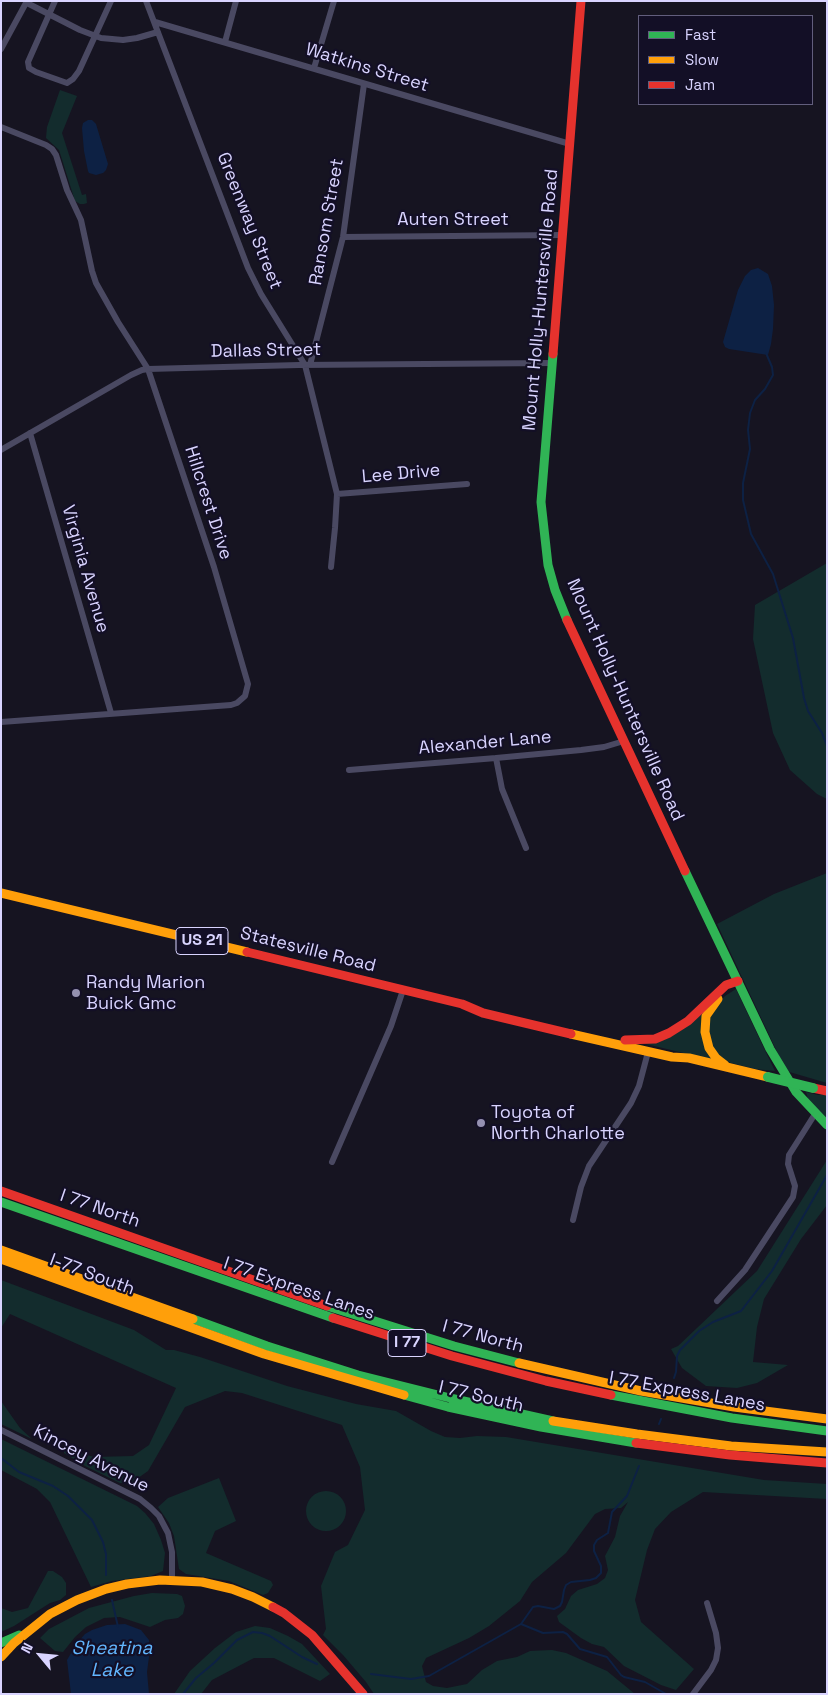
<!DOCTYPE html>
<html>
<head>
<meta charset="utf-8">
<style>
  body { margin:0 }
  #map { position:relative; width:828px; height:1695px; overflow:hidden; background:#161421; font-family:"Space Grotesk",sans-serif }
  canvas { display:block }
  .frame { position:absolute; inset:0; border:2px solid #d9d4ff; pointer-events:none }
  .legend { position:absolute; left:638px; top:15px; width:175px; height:90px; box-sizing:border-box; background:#130f26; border:1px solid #625e7d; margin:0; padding:6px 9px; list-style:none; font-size:15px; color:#d9d4ff }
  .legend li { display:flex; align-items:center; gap:10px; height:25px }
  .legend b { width:25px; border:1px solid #625e7d }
  .north { position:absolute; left:15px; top:1630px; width:50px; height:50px; -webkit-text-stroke:4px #130f26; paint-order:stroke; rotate:298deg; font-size:14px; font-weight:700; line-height:20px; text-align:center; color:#d9d4ff }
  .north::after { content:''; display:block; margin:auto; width:18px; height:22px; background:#d9d4ff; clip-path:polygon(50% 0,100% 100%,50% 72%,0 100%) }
</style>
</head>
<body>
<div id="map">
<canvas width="828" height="1695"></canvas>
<div class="frame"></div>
<ul class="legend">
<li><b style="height:6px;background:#30b455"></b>Fast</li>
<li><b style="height:6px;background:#ff9f0a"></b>Slow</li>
<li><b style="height:6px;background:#e5322d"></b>Jam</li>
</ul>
<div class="north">N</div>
</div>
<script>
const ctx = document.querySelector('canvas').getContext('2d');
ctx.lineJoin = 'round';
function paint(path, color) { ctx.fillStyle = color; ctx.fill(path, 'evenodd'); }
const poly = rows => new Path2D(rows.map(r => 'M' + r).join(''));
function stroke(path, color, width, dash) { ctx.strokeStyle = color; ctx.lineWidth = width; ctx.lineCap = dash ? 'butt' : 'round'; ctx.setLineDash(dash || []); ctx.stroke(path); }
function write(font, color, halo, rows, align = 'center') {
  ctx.font = font + ' "Space Grotesk",sans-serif'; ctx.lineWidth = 4.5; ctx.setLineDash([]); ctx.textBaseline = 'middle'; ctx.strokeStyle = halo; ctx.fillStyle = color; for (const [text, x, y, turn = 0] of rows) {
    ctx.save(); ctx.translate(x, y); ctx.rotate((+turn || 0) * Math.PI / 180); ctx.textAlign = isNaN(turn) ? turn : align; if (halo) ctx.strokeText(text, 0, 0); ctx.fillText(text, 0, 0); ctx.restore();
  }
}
paint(poly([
  [60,90,77,96,62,133,82,195,86,194,87,203,84,204,80,204,75,201,59,150,46,138,47,127],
  [827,563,827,799,817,794,790,770,773,733,753,639,755,605],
  [827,873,827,1083,786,1071,717,924,774,894],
  [736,989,761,1042,775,1071,755,1069,727,1062,721,1059,709,1040,709,1018,715,1007,725,996],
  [711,1001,705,1015,716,1061,638,1042,652,1042],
  [806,1092,818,1095,827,1094,827,1120,808,1099],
  [827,1160,827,1205,801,1239,764,1299,757,1327,753,1362,788,1365,757,1383,737,1388,706,1386,682,1368,671,1349,678,1346,757,1271],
  [1,1280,134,1330,166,1350,174,1350,200,1357,287,1386,356,1404,396,1411,431,1431,445,1437,460,1438,477,1436,506,1437,764,1480,827,1484,827,1499,703,1492,671,1512,655,1529,647,1550,635,1600,641,1622,694,1669,676,1690,661,1685,624,1666,604,1647,592,1644,581,1638,559,1622,557,1616,565,1609,571,1596,578,1590,597,1584,605,1578,608,1570,605,1556,615,1537,620,1516,628,1502,621,1508,605,1509,595,1514,566,1553,532,1582,520,1601,489,1626,469,1638,426,1658,422,1666,426,1682,433,1686,447,1688,467,1684,482,1670,497,1661,517,1657,530,1651,552,1650,566,1653,607,1671,635,1694,374,1694,366,1682,343,1655,323,1635,326,1629,321,1586,335,1552,348,1545,365,1510,360,1467,342,1425,242,1393,225,1391,185,1407,148,1471,131,1483,120,1483,85,1466,64,1453,64,1450,66,1449,94,1457,133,1456,149,1445,176,1388,10,1314,1,1328],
  [1,1401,20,1428,32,1439,1,1424],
  [1,1439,137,1506,145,1513,154,1524,161,1540,165,1553,163,1571,151,1576,112,1581,91,1587,50,1502,37,1489,1,1470],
  [219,1478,236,1521,215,1531,206,1553,271,1581,273,1585,268,1593,263,1595,229,1581,186,1574,179,1569,174,1536,169,1523,158,1507,168,1498],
  '306 1511a20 20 0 1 1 40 0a20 20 0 1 1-40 0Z',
  [48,1571,53,1571,62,1577,66,1583,66,1595,60,1600,50,1603,14,1626,1,1632,1,1608,12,1612,28,1608],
  [152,1593,177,1594,182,1596,185,1606,183,1614,178,1618,165,1620,150,1627,120,1617,104,1618,86,1627,75,1637,63,1652,55,1651,40,1638,49,1629,89,1608,134,1596],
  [255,1626,270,1628,288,1636,302,1644,330,1674,320,1681,274,1658,254,1658,212,1680,201,1694,174,1694,190,1671,215,1648,236,1632]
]), '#132c2d');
paint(poly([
  [88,120,92,120,96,124,108,164,106,170,103,173,96,175,89,173,88,171,84,151,82,128,83,123],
  [758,268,768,274,772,286,774,305,773,329,771,344,768,355,729,349,725,347,723,342,738,290,745,276,751,270],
  [125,1624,141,1630,149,1640,150,1649,147,1672,149,1694,71,1694,67,1660,77,1643,85,1634,92,1630,107,1625]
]), '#0d2144');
stroke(poly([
  [766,353,772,367,773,375,765,389,755,400,750,413,748,430,750,449,743,483,743,500,751,534,773,574,793,638,804,698,808,711,822,733,827,746],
  [674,1378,676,1372,677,1356,680,1350,699,1331,713,1322,741,1311,772,1271,827,1175],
  [659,1424,661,1419],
  [1,1458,19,1472,53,1486,68,1496,92,1520,103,1542,106,1554,106,1575],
  [112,1600,118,1627],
  [521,1624,533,1607,538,1606,554,1609,560,1606,562,1602,564,1590,566,1585,571,1582,590,1580,596,1578,601,1573,601,1566,594,1551,594,1545,597,1540,608,1533,612,1512,627,1496,639,1466],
  [371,1674,411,1679,429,1676,521,1624,543,1633,563,1632,567,1634,580,1649,607,1657,621,1675,624,1677,645,1682,666,1694],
  [183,1694,196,1678,214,1663,237,1640,253,1632,262,1633,270,1636,302,1657,317,1664]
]), '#0d2144', 2);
stroke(poly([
  [55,1,28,62,29,68,36,72,67,83,73,79,79,71,111,1],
  [146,1,248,268,261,294,305,365,337,494,335,528,331,567],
  [27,3,80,30,101,38,123,40,137,38,158,32],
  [155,22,570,144],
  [225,42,236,1],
  [1,49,27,1],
  [314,68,334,1],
  [1,127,46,145,52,149,56,155,67,190,81,220,92,271,96,283,118,322,148,369,214,567,248,684,245,696,237,703,231,705,1,722],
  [343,237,563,235],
  [310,365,343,237,364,84],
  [30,433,111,713],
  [1,450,131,375,142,370,148,369,299,365,553,363],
  [337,494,467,484],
  [496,758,502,789,526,848],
  [349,770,496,758,581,750,604,747,624,741],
  [332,1162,391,1026,403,990],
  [573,1220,581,1187,589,1166,631,1103,639,1086,648,1052],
  [717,1301,745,1270,793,1197,795,1186,788,1164,789,1155,815,1114],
  [1,1430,140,1499,151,1508,159,1516,168,1533,172,1552,172,1580],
  [693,1694,711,1670,716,1660,718,1648,716,1633,707,1603]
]), '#4a4962', 6);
stroke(poly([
  [553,354,541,502,548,565,555,590,567,620],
  [685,871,770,1049,796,1092,827,1125],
  [1,1202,333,1318],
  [327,1306,454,1346,519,1363],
  [193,1319,267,1346,358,1375,450,1398,553,1421],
  [404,1395,448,1407,541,1427,636,1443],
  [611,1395,732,1418,827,1431],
  [1,1643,19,1635]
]), '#30b455', 9);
stroke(poly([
  [1,893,247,952],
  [718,999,706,1016,705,1032,709,1048,716,1058,725,1065],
  [571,1034,672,1057,689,1058,768,1077],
  [1,1250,193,1319],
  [1,1259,264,1354,404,1395],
  [519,1363,641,1391,734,1407,827,1419],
  [553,1421,637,1434,731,1446,827,1452],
  [1,1657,14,1643,50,1614,77,1600,106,1589,127,1584,160,1580,202,1582,232,1589,253,1597,273,1607]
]), '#ff9f0a', 9);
stroke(poly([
  [553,354,581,1],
  [567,620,685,871],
  [247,952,462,1004,483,1013,571,1034],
  [625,1040,655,1039,669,1033,688,1021,726,985,738,981],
  [813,1088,827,1091],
  [1,1191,327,1306],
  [333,1318,452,1356,546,1381,611,1395],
  [636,1443,730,1455,827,1463],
  [273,1607,284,1613,312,1635,363,1694]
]), '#e5322d', 9);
stroke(poly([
  [768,1077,813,1088]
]), '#30b455', 10);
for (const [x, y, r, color] of [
  [76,993,5,"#9591b1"],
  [481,1123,5,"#9591b1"]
]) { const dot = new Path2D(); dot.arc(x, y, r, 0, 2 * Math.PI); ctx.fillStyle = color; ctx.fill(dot); stroke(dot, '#130f26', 2); }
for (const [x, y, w] of [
  [202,941,52],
  [407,1343,38]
]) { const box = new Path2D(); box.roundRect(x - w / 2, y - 13.5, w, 27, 4); ctx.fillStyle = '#130f26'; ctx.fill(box); stroke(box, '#d9d4ff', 1); }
write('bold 16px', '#d9d4ff', null, [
  ["US 21",202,941],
  ["I 77",407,1343]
]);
write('18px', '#d9d4ff', '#130f26', [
  ["Watkins Street",367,68,17],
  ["Auten Street",453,220],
  ["Greenway Street",249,221,68],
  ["Ransom Street",327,222,-80],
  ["Mount Holly-Huntersville Road",541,300,-85],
  ["Dallas Street",266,351,-1],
  ["Lee Drive",401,474,-5],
  ["Hillcrest Drive",208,503,72],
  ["Virginia Avenue",85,569,74],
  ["Mount Holly-Huntersville Road",625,700,66],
  ["Alexander Lane",485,743,-5],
  ["Statesville Road",308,950,14],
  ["I 77 North",100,1209,19],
  ["I-77 South",92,1275,20],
  ["I 77 Express Lanes",299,1289,19],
  ["I 77 North",483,1337,15],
  ["I 77 Express Lanes",687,1392,10],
  ["I 77 South",481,1397,13],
  ["Kincey Avenue",91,1459,27]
]);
write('18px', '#d9d4ff', '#130f26', [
  ["Randy Marion",86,983],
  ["Buick Gmc",86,1004],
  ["Toyota of",491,1113],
  ["North Charlotte",491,1134]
], 'left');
write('italic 19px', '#62b6ff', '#130f26', [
  ["Sheatina",112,1649],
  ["Lake",112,1671]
]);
</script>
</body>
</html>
